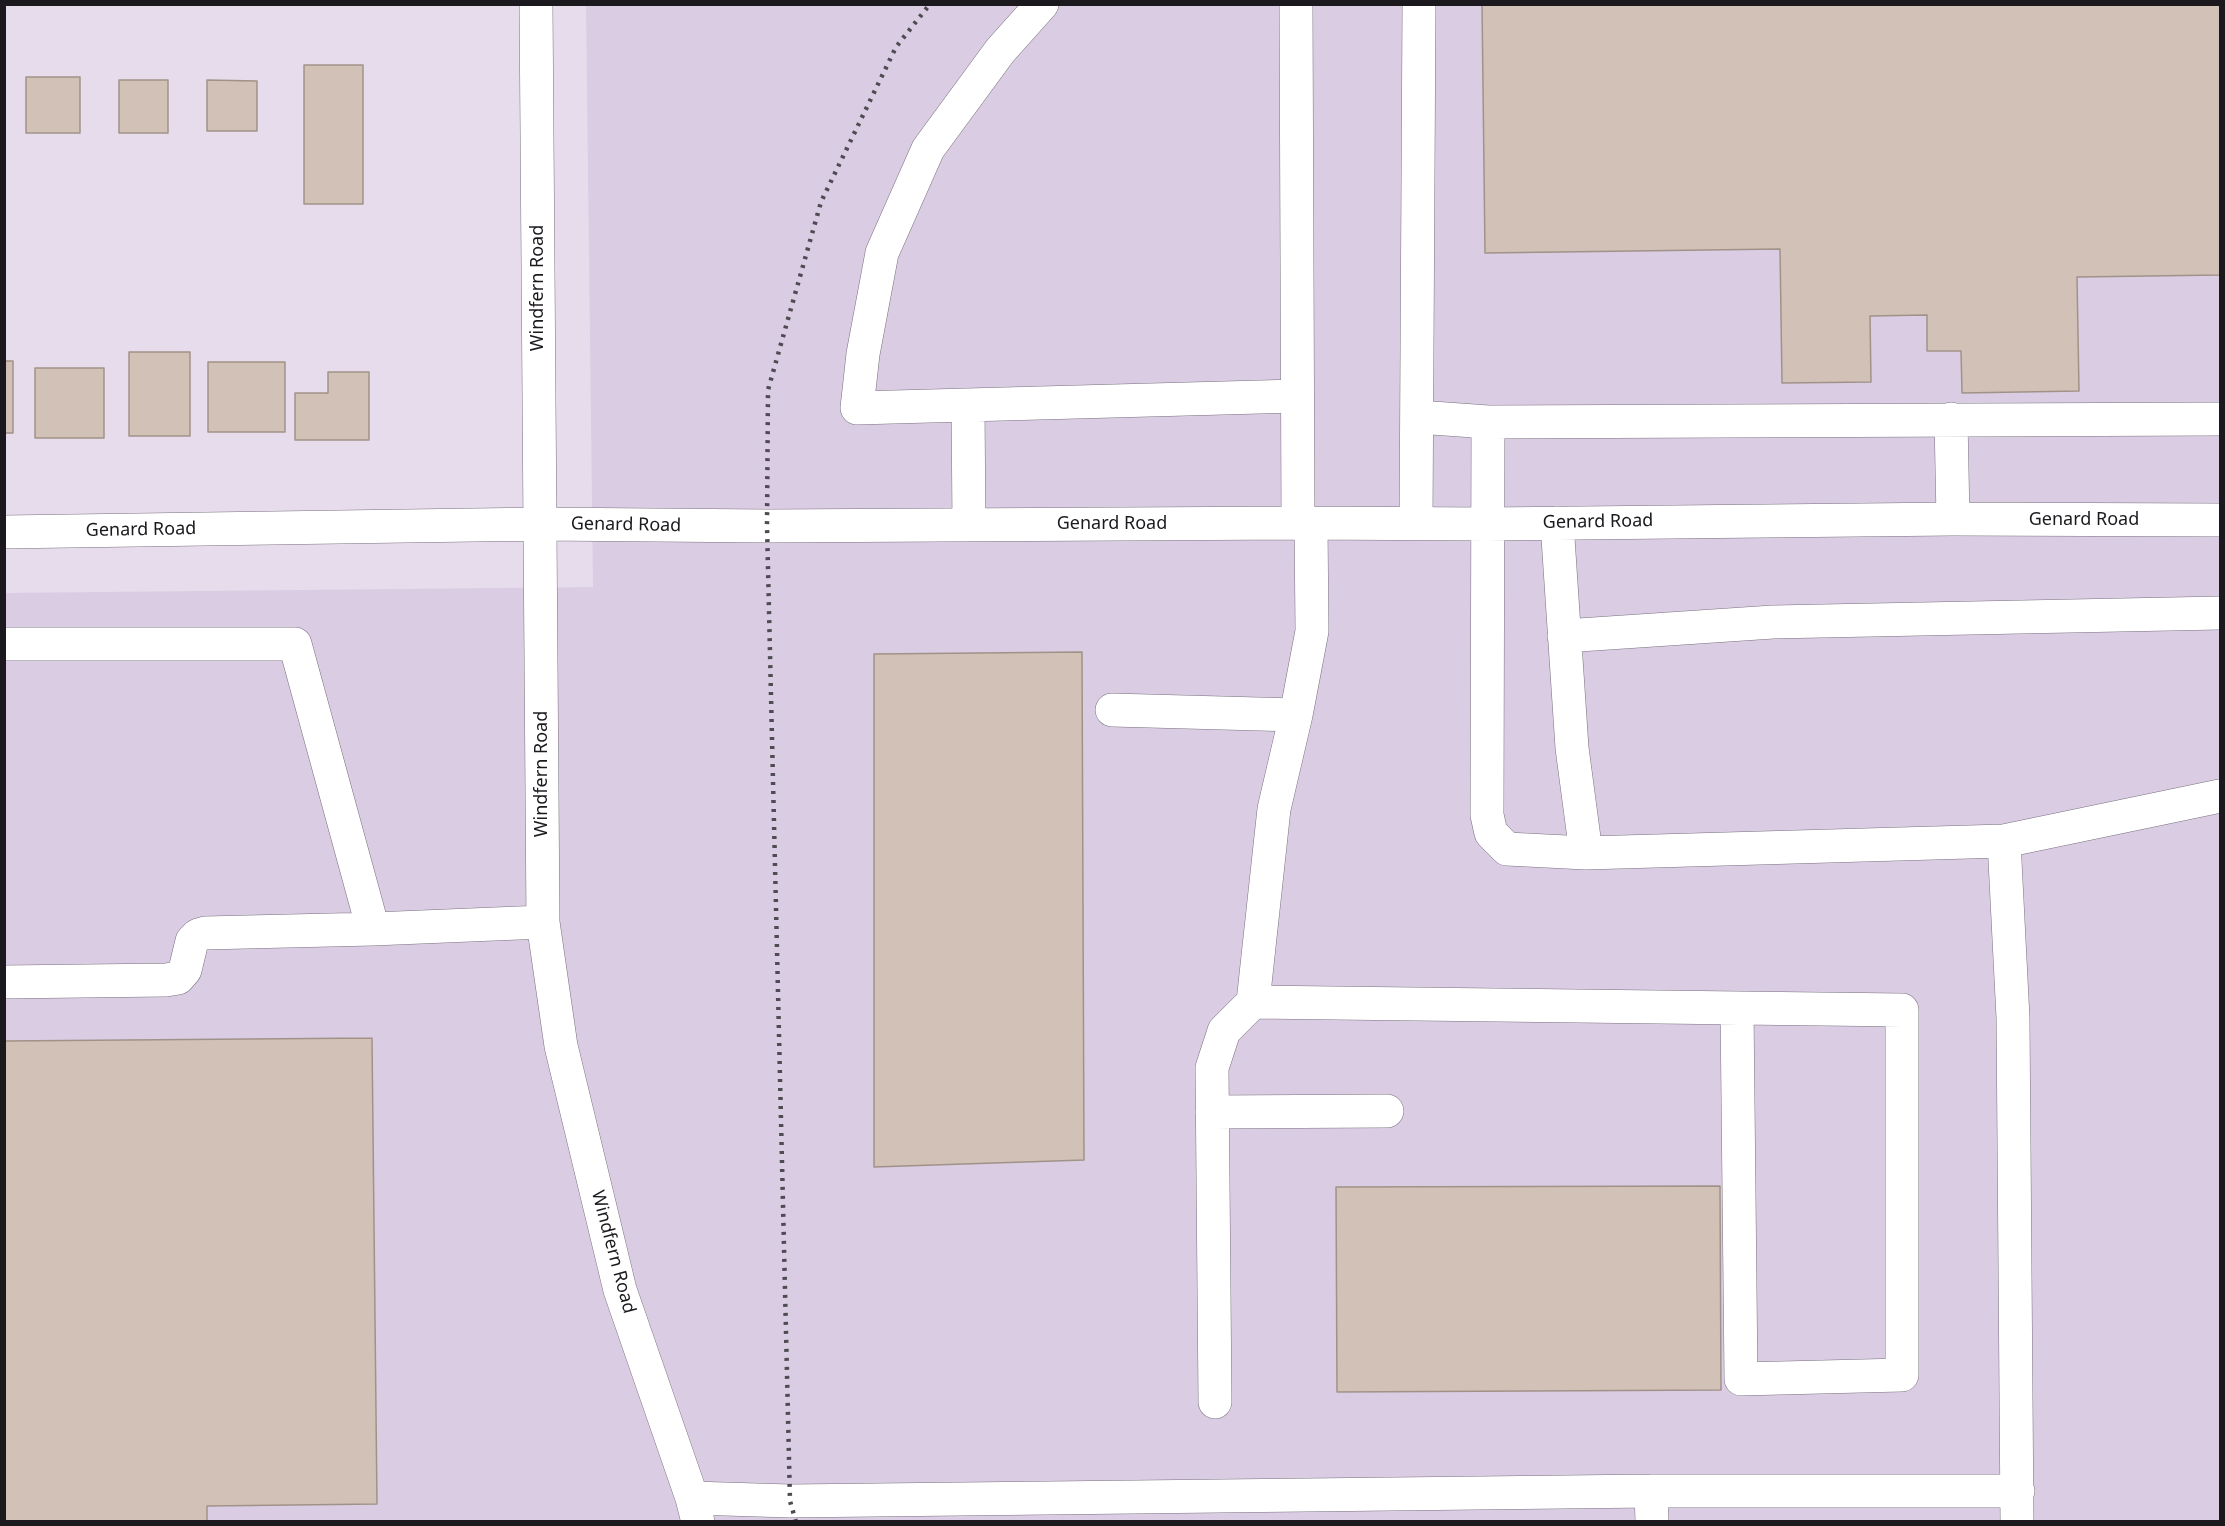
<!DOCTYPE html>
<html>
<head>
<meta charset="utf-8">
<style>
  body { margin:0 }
  #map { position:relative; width:2225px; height:1526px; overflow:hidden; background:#e6dcec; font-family:"Noto Sans",sans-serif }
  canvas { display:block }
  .frame { position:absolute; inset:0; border:6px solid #1c191e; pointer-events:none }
</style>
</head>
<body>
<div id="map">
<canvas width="2225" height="1526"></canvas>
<div class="frame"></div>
</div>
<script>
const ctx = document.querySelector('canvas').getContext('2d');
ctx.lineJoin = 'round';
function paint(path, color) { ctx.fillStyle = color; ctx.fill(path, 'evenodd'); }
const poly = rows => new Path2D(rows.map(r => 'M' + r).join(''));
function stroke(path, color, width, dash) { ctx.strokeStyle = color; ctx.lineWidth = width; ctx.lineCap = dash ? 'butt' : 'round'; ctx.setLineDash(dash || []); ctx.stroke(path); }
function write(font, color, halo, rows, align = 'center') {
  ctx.font = font + ' "Noto Sans",sans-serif'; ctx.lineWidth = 4.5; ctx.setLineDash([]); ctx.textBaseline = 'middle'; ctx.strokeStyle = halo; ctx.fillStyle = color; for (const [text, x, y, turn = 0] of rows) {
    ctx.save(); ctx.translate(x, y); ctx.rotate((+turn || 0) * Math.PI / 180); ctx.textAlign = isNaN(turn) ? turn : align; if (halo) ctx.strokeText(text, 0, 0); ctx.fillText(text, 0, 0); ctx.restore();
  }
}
paint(poly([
  [586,5,2220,5,2220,1521,5,1521,4,593,593,587]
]), '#dacde3');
const building = poly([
  [1482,4,2220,4,2220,275,2077,277,2079,391,1962,393,1961,351,1927,351,1927,315,1870,316,1871,382,1782,383,1780,249,1485,253,1482,4],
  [304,65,363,65,363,204,304,204,304,65],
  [26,77,80,77,80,133,26,133,26,77],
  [119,80,168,80,168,133,119,133,119,80],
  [207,80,257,81,257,131,207,131,207,80],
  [129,352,190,352,190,436,129,436,129,352],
  [4,361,13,361,13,433,4,433,4,361],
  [208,362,285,362,285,432,208,432,208,362],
  [35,368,104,368,104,438,35,438,35,368],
  [328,372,369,372,369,440,295,440,295,393,328,393,328,372],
  [1082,652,1084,1160,874,1167,874,654,1082,652],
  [372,1038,377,1504,207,1506,207,1522,4,1522,4,1041,372,1038],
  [1720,1186,1721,1390,1337,1392,1336,1187,1720,1186]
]);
paint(building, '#d1c1b7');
stroke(building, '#a19289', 1.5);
const minor = poly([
  [536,4,543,922,561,1046,620,1290,692,1498,698,1522],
  [1042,4,1000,51,928,149,882,253,863,354,857,408,1297,396],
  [1296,4,1298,523],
  [968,406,969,525],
  [1418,417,1488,422,2220,419],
  [1951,419,1953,519],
  [1488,422,1487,815,1491,833,1507,849,1586,853,2004,841,2220,796],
  [1416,523,1419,4],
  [1557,523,1572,748,1586,853],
  [4,532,541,524,767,526,1298,523,1488,524,1953,519,2220,520],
  [1564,636,1773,622,2220,613],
  [4,644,295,644,373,929,543,922],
  [1112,710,1296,715],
  [2004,841,2013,1018,2017,1522],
  [4,982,166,980,178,978,185,970,192,941,198,935,205,933,373,929],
  [1253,1002,1902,1010,1902,1375,1741,1379,1737,1008],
  [1212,1112,1387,1111],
  [1215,1402,1212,1068,1224,1031,1253,1002,1274,809,1296,715,1312,631,1311,523],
  [1651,1491,1652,1522],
  [692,1498,790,1501,1651,1491,2018,1491]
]);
stroke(minor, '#79717f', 34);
stroke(minor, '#fff', 33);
stroke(poly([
  [796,1522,790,1501,767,526,768,390,821,202,896,47,930,4]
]), '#4f4b52', 4.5, [3, 6]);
write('18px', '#1c191e', '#fff', [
  ["Windfern Road",538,288,-90],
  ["Genard Road",2084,520],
  ["Genard Road",1598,522,-1],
  ["Genard Road",1112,524],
  ["Genard Road",626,525,1],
  ["Genard Road",141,530,-1],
  ["Windfern Road",542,774,-90],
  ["Windfern Road",613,1252,75]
]);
</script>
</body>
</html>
